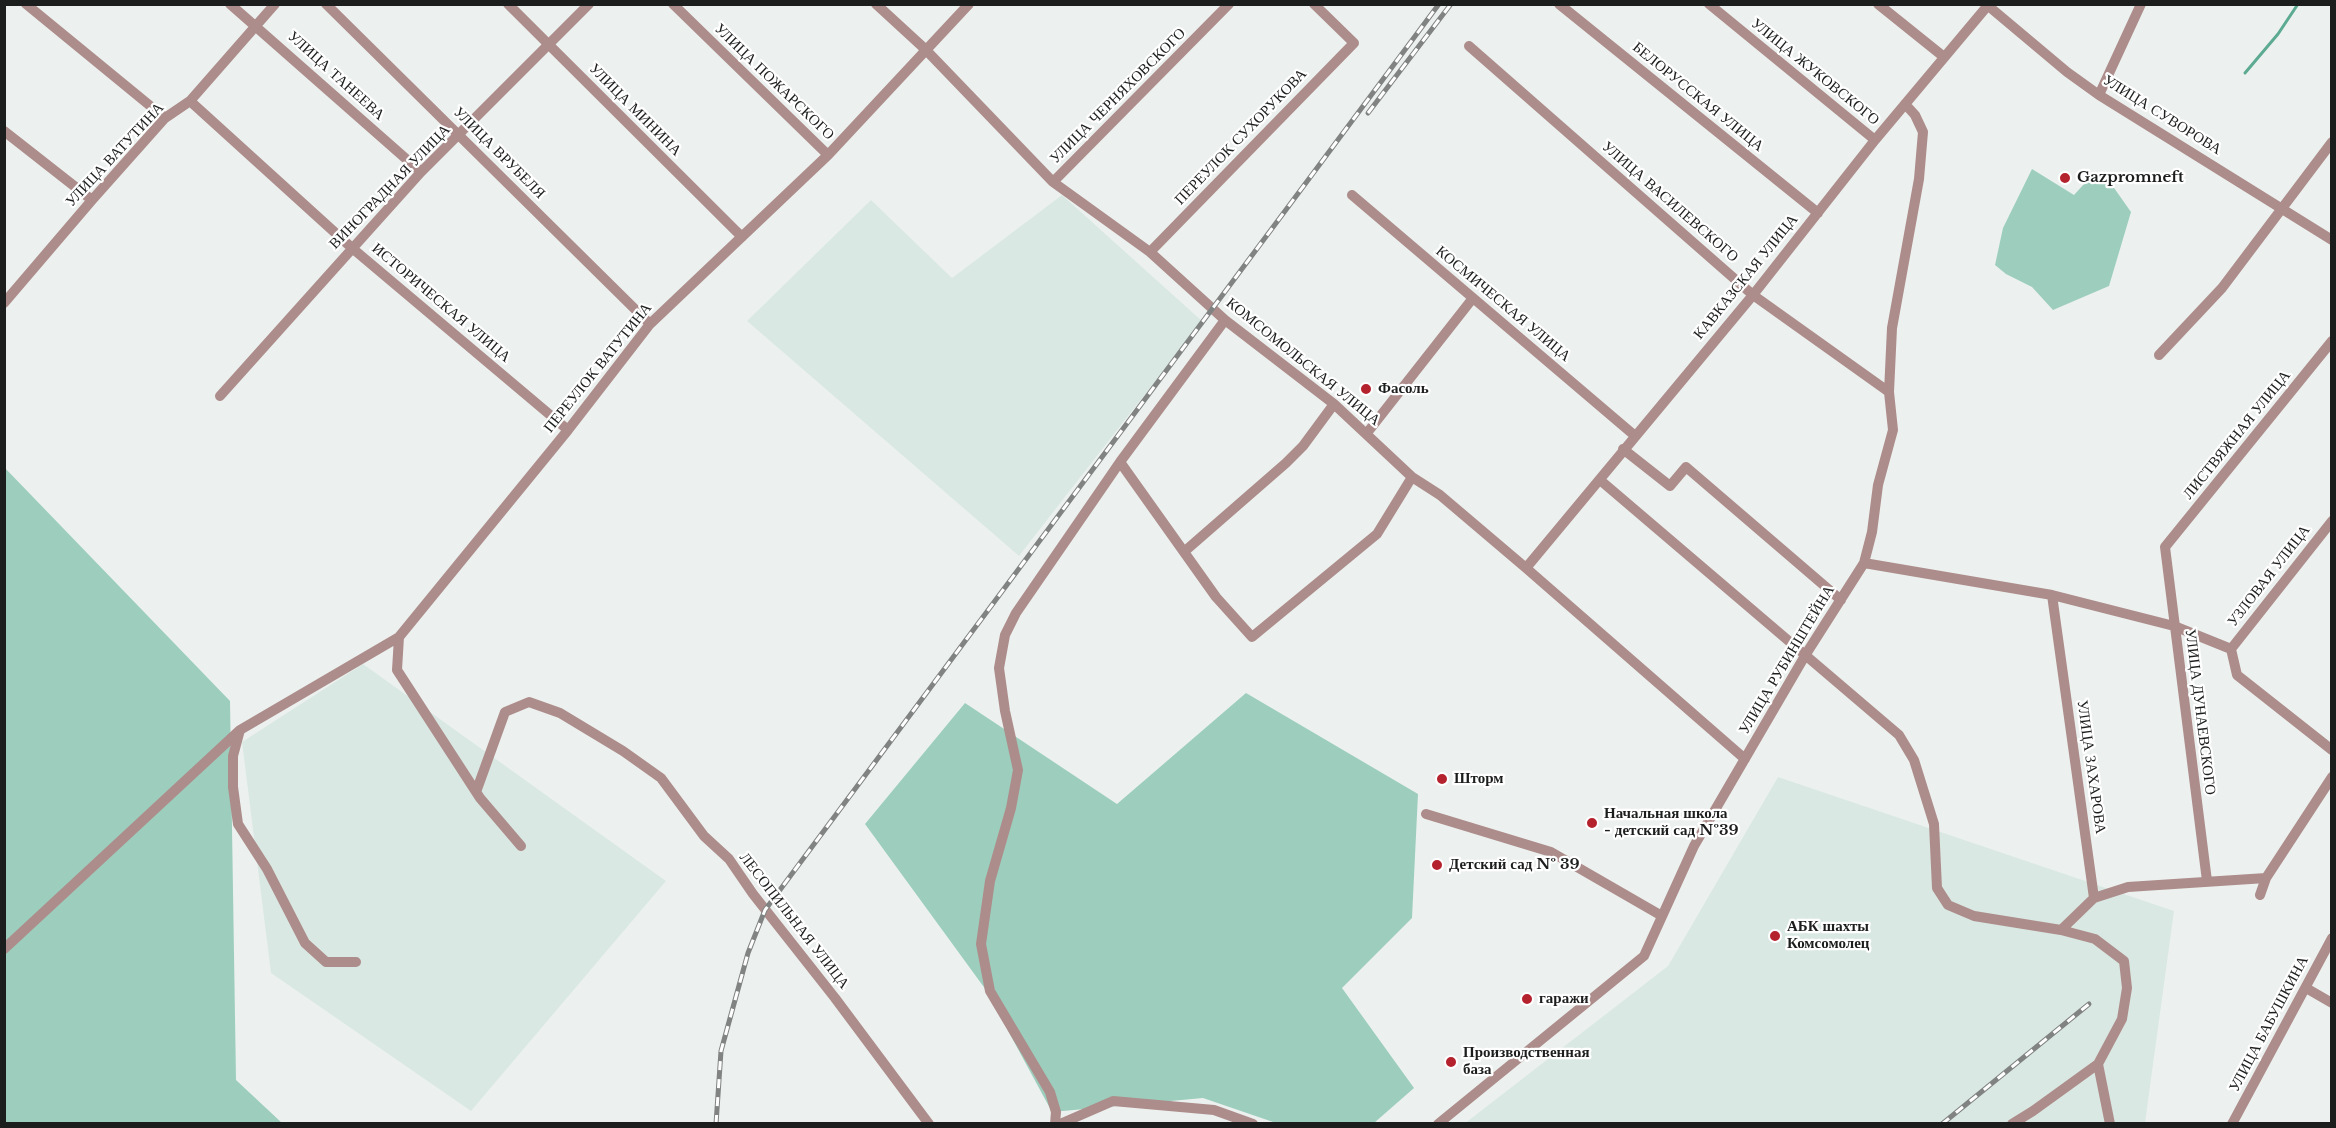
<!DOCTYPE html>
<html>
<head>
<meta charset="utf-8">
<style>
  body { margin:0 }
  #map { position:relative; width:2336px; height:1128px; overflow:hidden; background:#ecf1ef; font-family:"Libre Baskerville",serif }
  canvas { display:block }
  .frame { position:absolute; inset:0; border:6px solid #1c1e1e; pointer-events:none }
</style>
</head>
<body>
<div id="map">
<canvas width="2336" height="1128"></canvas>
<div class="frame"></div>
</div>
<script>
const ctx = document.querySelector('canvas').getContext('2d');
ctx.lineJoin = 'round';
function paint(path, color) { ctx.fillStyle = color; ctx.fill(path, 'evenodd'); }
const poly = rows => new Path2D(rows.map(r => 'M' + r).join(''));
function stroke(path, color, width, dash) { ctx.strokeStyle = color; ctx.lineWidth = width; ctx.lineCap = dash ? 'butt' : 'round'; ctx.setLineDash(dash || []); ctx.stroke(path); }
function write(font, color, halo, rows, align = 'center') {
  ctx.font = font + ' "Libre Baskerville",serif'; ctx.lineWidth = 4.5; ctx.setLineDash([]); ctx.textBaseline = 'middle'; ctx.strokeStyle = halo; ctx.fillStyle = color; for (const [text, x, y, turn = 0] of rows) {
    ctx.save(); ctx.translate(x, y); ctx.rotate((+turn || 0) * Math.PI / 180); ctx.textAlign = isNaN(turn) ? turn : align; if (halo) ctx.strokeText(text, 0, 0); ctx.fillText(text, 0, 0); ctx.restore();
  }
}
paint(poly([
  [1062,195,1202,321,1019,556,747,321,871,200,952,278],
  [363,664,666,881,471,1111,271,973,242,742],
  [1778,777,2174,911,2145,1123,1464,1124,1668,966]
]), '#dae8e3');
paint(poly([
  [2032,169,2074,195,2084,184,2099,177,2112,185,2131,212,2109,286,2053,310,2032,287,2006,274,1995,265,2003,228],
  [4,467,230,701,236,1080,282,1123,5,1123],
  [1246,693,1418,794,1412,918,1342,988,1414,1088,1374,1123,1276,1123,1203,1098,1052,1112,986,990,865,824,965,703,1117,804]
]), '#9dcebd');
stroke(poly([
  [2245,73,2278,34,2298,4]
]), '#5caa92', 3);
stroke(poly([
  [26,4,165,118],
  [230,4,421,172],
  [326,4,650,324],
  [508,4,742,237],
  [673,4,828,155],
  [876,4,925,49,1053,182,1150,252,1225,320,1334,404,1412,477,1440,495,1526,568,1745,759],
  [1559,4,1818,213],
  [1709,4,1875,140],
  [1878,4,1944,57],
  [1986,4,2067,72,2099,95,2332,240],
  [1469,46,1753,295,1889,392],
  [2099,95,2141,4],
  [190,101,352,248,568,430],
  [4,131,92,200],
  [1053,182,1229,4],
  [1352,195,1634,435],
  [1150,252,1354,43,1314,4],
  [4,303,92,200,165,118,190,101,275,4],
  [2159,355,2222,288,2332,142],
  [220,396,421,172,589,4],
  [1367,433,1473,298],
  [1623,449,1670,486,1686,467,1841,600],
  [1120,462,1216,597,1252,637,1377,534,1412,477],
  [1600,480,1899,735,1914,760,1934,824,1937,888,1948,905,1974,916,2061,930,2095,939,2124,961,2127,988,2122,1019,2098,1064,2033,1111,2012,1124],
  [1185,551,1286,463,1303,446,1334,404],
  [1864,563,2052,595,2174,626,2231,649],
  [1526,568,1753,295,1875,140,1989,4],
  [2052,595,2094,898,2061,930],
  [399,637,397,670,480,798,521,846],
  [2231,649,2332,521],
  [2231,649,2237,675,2332,750],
  [240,730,233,756,233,787,238,824,267,869,305,943,326,962,356,962],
  [476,792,505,712,529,702,560,713,623,751,661,778,704,836,729,859,753,894,835,998,929,1124],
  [1426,814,1551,852,1662,916],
  [2207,881,2165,547,2332,341],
  [2260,895,2266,878,2332,777],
  [2094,898,2128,887,2266,878],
  [4,949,240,730,399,637,568,430,650,324,828,155,969,4],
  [2306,988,2332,1003],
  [2098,1064,2110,1124],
  [1055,1124,1056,1112,1050,1092,990,991,981,944,990,881,1011,808,1018,770,1005,711,999,668,1005,635,1016,613,1120,462,1225,320],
  [1060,1124,1113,1101,1214,1110,1253,1124],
  [1438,1124,1644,956,1694,846,1806,654,1864,563,1872,532,1878,485,1893,430,1889,392,1892,328,1919,179,1923,132,1915,115,1905,104],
  [2232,1124,2332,938]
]), '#ad8d8b', 10);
const rail = poly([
  [1368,113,1451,4],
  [716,1124,721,1051,748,953,765,910,1439,4],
  [1942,1124,2089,1004]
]);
stroke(rail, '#808382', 5);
stroke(rail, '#fff', 3, [9]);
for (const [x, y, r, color] of [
  [2065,178,6,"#b4222e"],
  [1366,389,6,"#b4222e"],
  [1442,779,6,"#b4222e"],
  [1592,823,6,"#b4222e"],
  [1437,865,6,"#b4222e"],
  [1775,936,6,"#b4222e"],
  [1527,999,6,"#b4222e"],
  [1451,1062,6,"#b4222e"]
]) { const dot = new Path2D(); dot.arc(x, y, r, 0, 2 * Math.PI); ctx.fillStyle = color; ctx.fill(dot); stroke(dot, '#fff', 2); }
write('15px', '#1c1e1e', '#fff', [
  ["УЛИЦА ЖУКОВСКОГО",1815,72,39],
  ["УЛИЦА ТАНЕЕВА",336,76,42],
  ["УЛИЦА ПОЖАРСКОГО",774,82,44],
  ["УЛИЦА ЧЕРНЯХОВСКОГО",1118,96,-45],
  ["БЕЛОРУССКАЯ УЛИЦА",1698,97,39],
  ["УЛИЦА МИНИНА",635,110,45],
  ["УЛИЦА СУВОРОВА",2162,115,32],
  ["ПЕРЕУЛОК СУХОРУКОВА",1241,137,-46],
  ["УЛИЦА ВРУБЕЛЯ",499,153,45],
  ["УЛИЦА ВАТУТИНА",115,155,-47],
  ["ВИНОГРАДНАЯ УЛИЦА",390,187,-46],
  ["УЛИЦА ВАСИЛЕВСКОГО",1670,202,41],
  ["КАВКАЗСКАЯ УЛИЦА",1746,277,-51],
  ["ИСТОРИЧЕСКАЯ УЛИЦА",441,303,40],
  ["КОСМИЧЕСКАЯ УЛИЦА",1503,304,40],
  ["КОМСОМОЛЬСКАЯ УЛИЦА",1303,362,39],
  ["ПЕРЕУЛОК ВАТУТИНА",598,368,-51],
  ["ЛИСТВЯЖНАЯ УЛИЦА",2237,435,-51],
  ["УЗЛОВАЯ УЛИЦА",2269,576,-52],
  ["УЛИЦА РУБИНШТЕЙНА",1787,660,-59],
  ["УЛИЦА ДУНАЕВСКОГО",2200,712,83],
  ["УЛИЦА ЗАХАРОВА",2091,767,82],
  ["ЛЕСОПИЛЬНАЯ УЛИЦА",794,921,52],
  ["УЛИЦА БАБУШКИНА",2269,1024,-62]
]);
write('bold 15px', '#1c1e1e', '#fff', [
  ["Gazpromneft",2077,178],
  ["Фасоль",1378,389],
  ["Шторм",1454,779],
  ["Начальная школа",1604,814],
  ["- детский сад №39",1604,831],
  ["Детский сад № 39",1449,865],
  ["АБК шахты",1787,927],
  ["Комсомолец",1787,944],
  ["гаражи",1539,999],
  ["Производственная",1463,1053],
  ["база",1463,1070]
], 'left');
</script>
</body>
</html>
